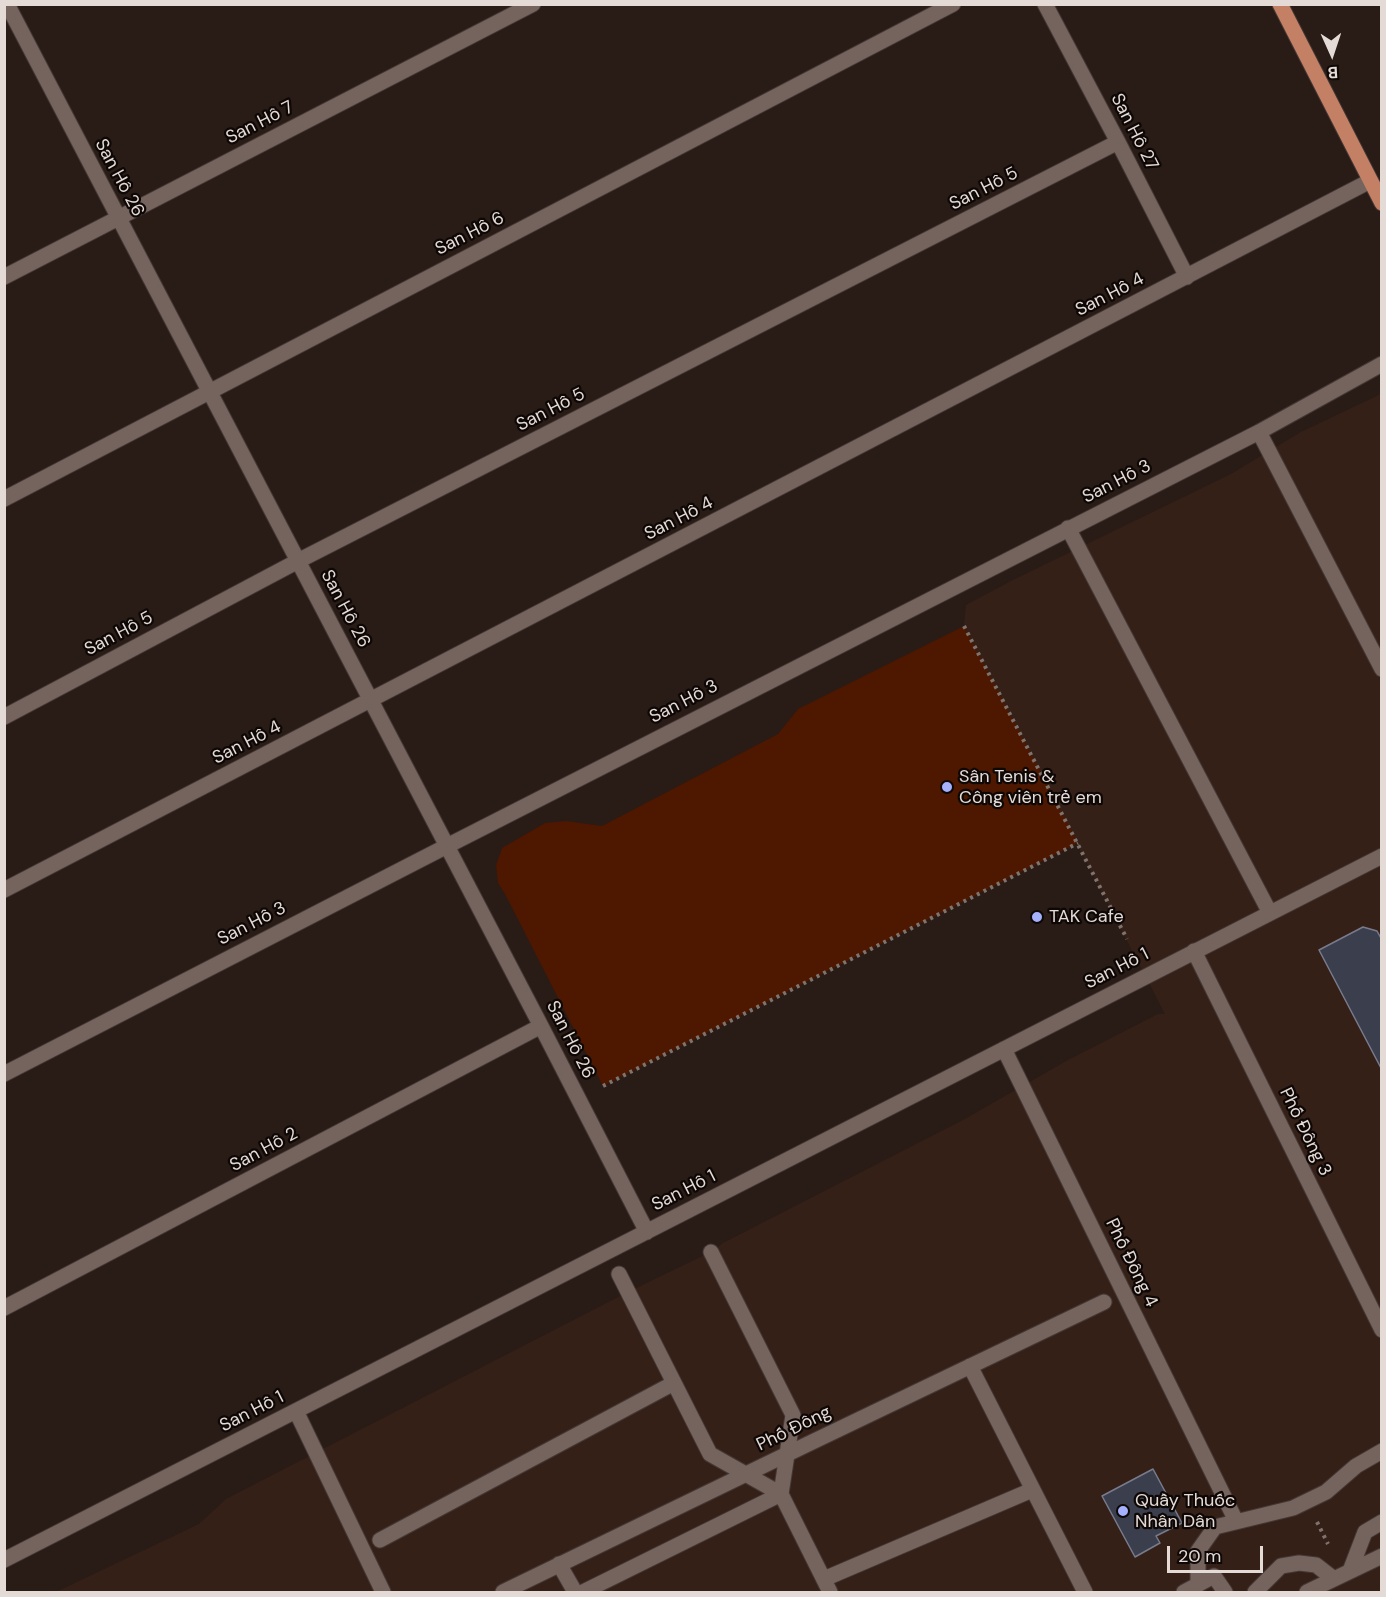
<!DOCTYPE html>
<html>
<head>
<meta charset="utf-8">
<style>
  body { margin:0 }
  #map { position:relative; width:1386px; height:1597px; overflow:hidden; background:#291b15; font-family:"DM Sans",sans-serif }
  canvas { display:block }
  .frame { position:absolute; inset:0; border:6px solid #e4dad6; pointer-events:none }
  .north { position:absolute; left:1302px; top:24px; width:60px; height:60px; -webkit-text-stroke:4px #0d0705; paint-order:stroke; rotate:177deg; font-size:16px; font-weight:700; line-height:24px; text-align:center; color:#e4dad6 }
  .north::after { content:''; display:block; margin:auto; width:21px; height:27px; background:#e4dad6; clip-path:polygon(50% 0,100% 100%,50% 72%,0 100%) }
  .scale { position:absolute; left:1167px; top:1546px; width:96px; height:27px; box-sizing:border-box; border:3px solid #e4dad6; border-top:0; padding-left:8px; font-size:18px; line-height:21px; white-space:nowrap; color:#e4dad6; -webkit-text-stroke:4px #0d0705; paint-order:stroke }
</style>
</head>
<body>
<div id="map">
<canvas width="1386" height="1597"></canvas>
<div class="frame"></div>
<div class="north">B</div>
<div class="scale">20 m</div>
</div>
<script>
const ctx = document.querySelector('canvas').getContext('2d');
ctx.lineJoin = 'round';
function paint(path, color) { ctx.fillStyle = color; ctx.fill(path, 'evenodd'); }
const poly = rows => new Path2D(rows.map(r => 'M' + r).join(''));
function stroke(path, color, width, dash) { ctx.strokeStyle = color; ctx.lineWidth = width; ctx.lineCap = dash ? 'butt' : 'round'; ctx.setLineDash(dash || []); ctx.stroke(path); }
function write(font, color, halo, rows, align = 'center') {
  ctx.font = font + ' "DM Sans",sans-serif'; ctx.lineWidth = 4.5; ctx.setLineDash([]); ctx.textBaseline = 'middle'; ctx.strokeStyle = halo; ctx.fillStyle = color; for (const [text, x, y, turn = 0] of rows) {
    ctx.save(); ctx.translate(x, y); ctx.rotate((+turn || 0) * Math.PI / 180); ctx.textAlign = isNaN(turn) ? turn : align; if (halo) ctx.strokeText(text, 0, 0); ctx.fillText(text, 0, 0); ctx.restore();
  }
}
paint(poly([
  [1381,394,1381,1592,56,1592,199,1524,226,1499,628,1292,711,1252,723,1243,965,1119,1070,1059,1158,1014,1165,1014,964,626,966,605,1011,581,1231,474,1301,432]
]), '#352018');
paint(poly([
  [964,626,1078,843,603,1086,505,894,498,883,496,865,502,848,545,823,566,821,602,826,778,734,798,709]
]), '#4d1700');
const building = poly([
  [1363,927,1377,931,1382,940,1382,1070,1319,950,1363,927],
  [1153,1469,1182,1523,1156,1536,1160,1543,1135,1557,1102,1496,1153,1469]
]);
paint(building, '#3b3e4c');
stroke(building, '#787b8c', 1.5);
const minor = poly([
  [7,4,541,1026,647,1232],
  [1045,4,1118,142,1187,277],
  [4,277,533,4],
  [1259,432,1382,669],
  [4,499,953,4],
  [1068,528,1270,913],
  [4,717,298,561,1118,142],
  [4,890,1370,181],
  [1194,951,1382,1330],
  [1004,1049,1236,1521],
  [4,1074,447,846,1259,432,1382,364],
  [619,1274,710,1454,781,1494,793,1415,711,1252],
  [4,1308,541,1026],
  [970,1366,1085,1592],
  [296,1411,383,1592],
  [380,1540,674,1383],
  [4,1560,1382,856],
  [559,1564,575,1592],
  [1350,1571,1365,1532,1382,1522],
  [824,1579,1032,1490],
  [1198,1585,1198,1551,1215,1527,1293,1508,1326,1492,1356,1466,1382,1451],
  [503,1592,808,1444,1104,1302],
  [583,1592,781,1494,830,1592],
  [1184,1592,1214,1576,1225,1592],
  [1255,1592,1281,1566,1299,1563,1316,1565,1334,1579],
  [1307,1592,1382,1556]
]);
const major = poly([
  [1280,4,1382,203]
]);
stroke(minor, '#443836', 17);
stroke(major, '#443836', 17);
stroke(poly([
  [964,626,1127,939],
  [603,1086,1078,843],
  [1317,1522,1328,1544]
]), '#7f736e', 4, [3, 4.5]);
stroke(minor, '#75645d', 15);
stroke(major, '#c48064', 15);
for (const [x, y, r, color] of [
  [947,787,6,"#a5b1fc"],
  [1037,917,6,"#a5b1fc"],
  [1123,1511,6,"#a5b1fc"]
]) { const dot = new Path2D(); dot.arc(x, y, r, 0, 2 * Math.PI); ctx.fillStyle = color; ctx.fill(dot); stroke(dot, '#0d0705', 2); }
write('18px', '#e4dad6', '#0d0705', [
  ["San Hô 7",260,123,-27],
  ["San Hô 27",1134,132,63],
  ["San Hô 26",119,178,62],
  ["San Hô 5",984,189,-27],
  ["San Hô 6",470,234,-27],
  ["San Hô 4",1110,295,-27],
  ["San Hô 5",551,410,-27],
  ["San Hô 3",1117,482,-27],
  ["San Hô 4",679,519,-27],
  ["San Hô 26",345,609,62],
  ["San Hô 5",119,634,-28],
  ["San Hô 3",684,702,-27],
  ["San Hô 4",247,743,-27],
  ["San Hô 3",252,924,-27],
  ["San Hô 1",1117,969,-27],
  ["San Hô 26",570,1040,63],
  ["Phố Đông 3",1305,1132,64],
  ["San Hô 2",264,1150,-28],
  ["San Hô 1",684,1191,-27],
  ["Phố Đông 4",1131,1263,64],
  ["San Hô 1",252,1412,-27],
  ["Phố Đông",794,1429,-26]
]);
write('18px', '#e4dad6', '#0d0705', [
  ["Sân Tenis &",959,777],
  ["Công viên trẻ em",959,798],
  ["TAK Cafe",1049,917],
  ["Quầy Thuốc",1135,1501],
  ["Nhân Dân",1135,1522]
], 'left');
</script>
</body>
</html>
